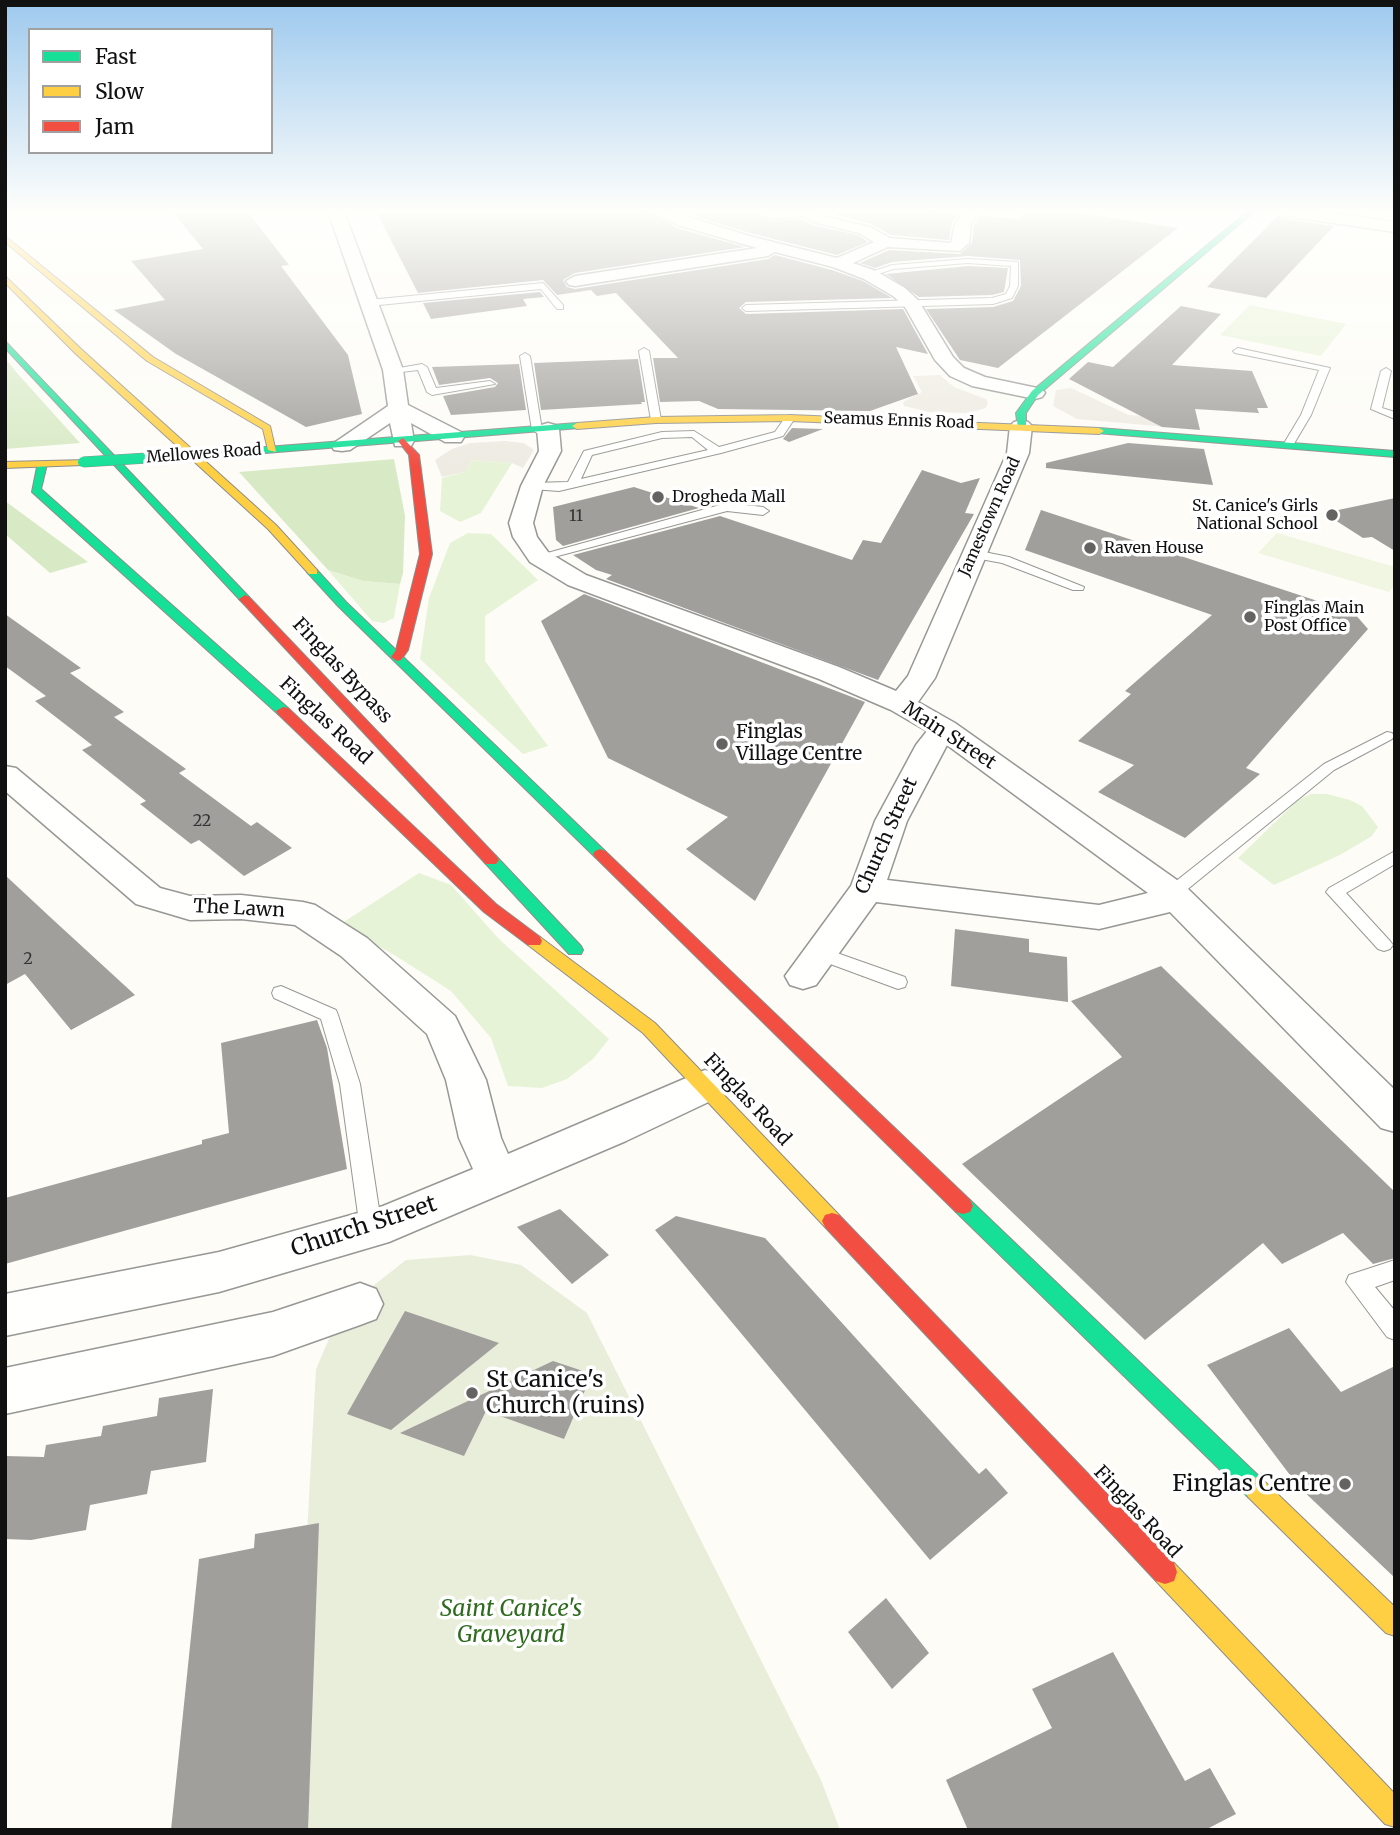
<!DOCTYPE html>
<html>
<head>
<meta charset="utf-8">
<style>
  body { margin:0 }
  #map { position:relative; width:1400px; height:1835px; overflow:hidden; background:#fdfcf7; font-family:Merriweather,serif }
  canvas { display:block }
  .frame { position:absolute; inset:0; border:7px solid #111; pointer-events:none }
  .legend { position:absolute; left:28px; top:28px; width:245px; height:126px; box-sizing:border-box; background:#fff; border:2px solid #a0a0a0; margin:0; padding:9px 12px; list-style:none; font-size:21px; color:#111 }
  .legend li { display:flex; align-items:center; gap:14px; height:35px }
  .legend b { width:35px; border:2px solid #a0a0a0 }
</style>
</head>
<body>
<div id="map">
<canvas width="1400" height="1835"></canvas>
<div class="frame"></div>
<ul class="legend">
<li><b style="height:9px;background:#16e098"></b>Fast</li>
<li><b style="height:9px;background:#ffcf43"></b>Slow</li>
<li><b style="height:9px;background:#f24e42"></b>Jam</li>
</ul>
</div>
<script>
const ctx = document.querySelector('canvas').getContext('2d');
ctx.lineJoin = 'round';
function paint(path, color) { ctx.fillStyle = color; ctx.fill(path, 'evenodd'); }
const poly = rows => new Path2D(rows.map(r => 'M' + r).join(''));
function stroke(path, color, width, dash) { ctx.strokeStyle = color; ctx.lineWidth = width; ctx.lineCap = dash ? 'butt' : 'round'; ctx.setLineDash(dash || []); ctx.stroke(path); }
function write(font, color, halo, rows, align = 'center') {
  ctx.font = font + ' Merriweather,serif'; ctx.lineWidth = 7; ctx.setLineDash([]); ctx.textBaseline = 'middle'; ctx.strokeStyle = halo; ctx.fillStyle = color; for (const [text, x, y, turn = 0] of rows) {
    ctx.save(); ctx.translate(x, y); ctx.rotate((+turn || 0) * Math.PI / 180); ctx.textAlign = isNaN(turn) ? turn : align; if (halo) ctx.strokeText(text, 0, 0); ctx.fillText(text, 0, 0); ctx.restore();
  }
}
paint(poly([
  [1250,305,1346,324,1321,356,1220,335],
  [471,460,512,463,481,513,460,522,440,511,442,478,465,472],
  [468,533,491,534,538,580,485,616,485,661,548,746,523,754,420,659,429,598,450,543],
  [328,570,363,581,400,584,394,618,384,623,372,621],
  [1311,794,1327,794,1350,800,1362,806,1378,827,1372,836,1340,855,1274,885,1238,858,1298,800],
  [419,873,451,885,498,938,609,1039,593,1059,567,1079,542,1088,508,1086,491,1038,451,991,391,953,339,925]
]), '#e7f3d7');
paint(poly([
  [5,358,17,373,80,443,5,449],
  [394,459,405,516,403,573,400,584,363,581,328,570,239,472],
  [5,501,88,562,50,573,5,534]
]), '#d8eac5');
paint(poly([
  [470,1255,521,1265,587,1313,821,1780,840,1830,291,1830,316,1369,341,1311,406,1260]
]), '#e9eedb');
paint(poly([
  [1277,533,1395,567,1395,585,1389,592,1258,553]
]), '#f0f6e1');
paint(poly([
  [940,375,954,387,986,399,988,402,986,408,968,413,929,412,904,406,903,402,922,392,913,376],
  [1071,388,1129,415,1164,417,1167,427,1077,419,1053,406,1056,390],
  [505,441,524,443,534,450,523,468,512,463,471,460,465,472,442,477,435,460,452,449,470,443]
]), '#edebe2');
paint(poly([
  [172,211,247,211,289,265,281,266,348,355,362,414,306,427,176,354,114,310,165,300,131,261,203,249],
  [376,211,647,211,677,228,745,247,575,273,563,280,567,287,575,289,768,259,775,255,832,270,863,281,892,298,746,302,739,308,746,314,903,309,928,354,896,347,918,394,870,411,718,409,699,401,660,402,653,358,678,358,616,293,597,296,591,290,557,295,543,280,418,293],
  [679,211,761,211,761,216,769,221,801,219,812,225,858,235,868,242,837,255,750,233],
  [821,211,933,211,958,214,952,223,949,240,891,235,871,224],
  [1029,211,1067,211,1178,228,998,368,960,360,926,309,993,307,1013,301,1021,286,1020,260,968,256,892,262,875,268,860,263,889,250,960,254,972,243,974,225,979,216,1020,219,1023,214,1027,214],
  [1279,215,1285,219,1334,226,1266,298,1207,287],
  [968,266,1008,268,1004,292,992,295,919,297,886,274],
  [540,292,544,297,523,299,527,306,431,319,423,303],
  [1181,306,1221,314,1172,365,1252,371,1268,408,1257,408,1259,413,1195,409,1200,430,1162,427,1069,379,1088,362,1113,367],
  [638,359,645,402,641,402,642,404,541,410,534,363],
  [519,364,526,410,451,415,443,396,495,387,498,383,490,378,439,385,432,367],
  [792,428,823,429,789,442,783,439],
  [1128,443,1204,449,1213,485,1046,468,1046,463],
  [922,470,961,483,980,478,965,513,974,514,878,680,606,579,612,575,596,570,573,555,720,516,852,560,863,540,881,543],
  [634,487,699,508,563,546,556,540,553,507],
  [1395,498,1395,551,1372,537,1363,538,1324,513],
  [1041,510,1354,613,1368,629,1246,768,1260,774,1185,838,1098,792,1134,765,1078,741,1131,694,1125,691,1212,615,1025,550],
  [584,594,865,702,755,901,686,849,728,817,608,758,541,621],
  [5,614,81,668,70,673,124,712,114,717,186,769,179,773,251,826,257,822,292,848,244,876,199,840,191,844,140,804,146,801,82,750,92,745,35,701,46,696,5,666],
  [5,875,49,916,135,995,71,1030,25,974,5,985],
  [955,929,1029,939,1029,952,1067,957,1068,1002,951,986],
  [1161,966,1395,1192,1395,1258,1373,1264,1343,1233,1282,1264,1263,1243,1145,1340,962,1164,1122,1057,1071,1001],
  [317,1020,327,1048,347,1169,5,1264,5,1198,202,1144,202,1140,229,1133,221,1043],
  [560,1209,609,1255,572,1284,517,1227],
  [676,1216,765,1238,979,1474,986,1468,1008,1493,930,1560,655,1230],
  [405,1311,499,1343,391,1430,347,1414],
  [1289,1328,1341,1392,1395,1366,1395,1578,1299,1487,1207,1365],
  [553,1361,592,1374,564,1439,486,1411,464,1456,400,1433],
  [213,1389,206,1462,151,1471,147,1494,90,1505,86,1530,31,1540,5,1539,5,1456,44,1457,46,1445,101,1436,103,1426,157,1416,159,1398],
  [319,1523,308,1830,171,1830,199,1559,254,1548,255,1534],
  [886,1598,929,1653,892,1689,848,1632],
  [1113,1652,1185,1781,1210,1768,1236,1814,1205,1830,968,1830,946,1780,1052,1728,1032,1689]
]), '#a19f9c');
const lane = poly([
  [968,259,1018,262,1018,286,1012,298,993,304,746,311,742,308,746,305,992,298,1006,294,1010,286,1011,266,968,263,893,269,869,277,865,274,892,265,968,259],
  [543,283,563,305,563,309,557,309,541,289,369,306,365,303,369,300,543,283],
  [644,348,649,351,661,420,656,423,651,420,639,351,644,348],
  [1238,348,1330,368,1311,415,1292,447,1283,445,1301,415,1319,370,1235,353,1233,351,1238,348],
  [525,353,530,356,542,430,537,433,532,430,520,356,525,353],
  [422,364,427,367,436,388,490,381,495,384,432,395,427,392,418,370,393,373,388,370,422,364],
  [1386,368,1391,371,1382,408,1395,412,1395,419,1371,409,1381,371,1386,368],
  [790,415,795,418,783,436,721,453,559,491,532,489,526,486,532,483,568,482,584,451,662,432,694,431,719,447,775,432,786,416,790,415],
  [692,437,708,450,581,479,592,455,662,438,692,437],
  [727,503,763,507,769,511,763,515,727,511,539,561,533,557,727,503],
  [974,550,1009,557,1084,587,1083,590,1073,590,1002,563,970,557,968,554,974,550],
  [1387,732,1392,733,1394,736,1392,739,1334,770,1178,897,1166,897,1163,893,1166,889,1324,764,1387,732],
  [1395,851,1395,864,1346,893,1390,941,1393,945,1390,949,1384,951,1378,949,1326,892,1329,888,1395,851],
  [820,947,905,977,907,982,905,987,898,989,814,958,811,953,814,948,820,947],
  [281,986,336,1010,338,1015,360,1084,382,1229,379,1236,371,1239,363,1236,360,1229,340,1084,321,1019,274,998,272,993,274,988,281,986],
  [1395,1260,1395,1280,1375,1287,1395,1311,1395,1340,1387,1337,1346,1282,1349,1275,1395,1260]
]);
const street = poly([
  [328,211,344,211,403,370,408,405,461,432,464,437,461,442,445,442,411,423,414,441,411,446,395,446,390,423,350,450,342,451,334,450,331,445,388,406,383,370,328,211],
  [649,211,670,211,749,236,837,258,874,242,859,233,813,222,802,216,770,219,762,214,764,211,816,211,823,216,870,227,890,238,951,243,955,224,963,211,979,211,971,224,969,243,960,251,888,247,853,263,876,271,905,288,918,300,953,357,964,368,985,377,1042,389,1045,393,1042,397,1035,399,972,386,950,376,935,360,905,307,893,296,864,279,833,267,775,252,768,256,575,286,569,285,566,281,575,276,757,248,678,225,649,211],
  [1277,211,1316,211,1395,222,1395,232,1285,216,1277,211],
  [1021,420,1028,422,1032,426,1029,453,935,678,918,702,955,723,1184,885,1395,1090,1395,1132,1381,1128,1170,912,1099,929,876,902,816,985,803,989,790,985,785,976,851,886,875,821,916,745,927,731,891,710,819,679,568,585,530,562,513,537,509,523,521,486,539,451,537,429,541,425,548,423,555,425,559,429,561,451,543,486,533,523,537,537,548,552,586,575,839,667,896,691,908,676,1007,453,1010,426,1014,422,1021,420],
  [947,745,1148,893,1099,905,887,880,907,821,947,745],
  [5,766,16,768,160,888,190,896,241,895,303,902,315,905,367,938,455,1016,486,1080,501,1138,508,1154,705,1070,719,1075,725,1086,719,1097,626,1141,389,1242,219,1292,5,1336,5,1294,219,1252,383,1206,473,1169,459,1138,446,1080,427,1034,341,956,295,925,241,919,190,920,136,904,5,791,5,766],
  [360,1283,376,1289,383,1304,376,1319,360,1325,273,1356,5,1414,5,1368,273,1312,360,1283]
]);
const fast = poly([
  [1248,211,1255,211,1038,395,1026,413,1026,426,1018,428,1016,413,1032,391,1248,211],
  [5,341,249,597,249,601,241,601,5,348,5,341],
  [577,423,580,424,580,428,227,456,222,453,227,450,577,423],
  [1099,428,1395,451,1395,457,1096,433,1094,431,1099,428],
  [38,462,47,464,41,489,288,708,288,714,278,714,32,492,38,462],
  [313,569,317,570,346,602,605,851,607,854,605,857,595,857,338,606,307,572,313,569],
  [491,855,496,856,581,946,583,950,581,954,569,954,486,864,483,860,491,855],
  [963,1198,970,1200,1264,1481,1268,1489,1264,1497,1256,1501,1248,1497,956,1212,953,1206,956,1200,963,1198]
]);
const slow = poly([
  [5,236,153,357,270,426,276,452,268,450,263,429,147,361,5,242,5,236],
  [5,276,81,349,276,525,317,570,317,574,309,574,268,529,75,353,5,283,5,276],
  [790,415,1099,428,1104,431,1099,434,790,421,656,423,577,429,572,426,577,423,656,417,790,415],
  [87,460,88,462,83,465,5,468,5,462,87,460],
  [534,935,540,937,655,1023,839,1215,842,1221,839,1227,832,1229,825,1227,643,1033,528,945,526,941,534,935],
  [1256,1477,1264,1481,1395,1607,1395,1636,1386,1633,1248,1497,1244,1489,1248,1481,1256,1477],
  [1165,1560,1174,1563,1395,1794,1395,1827,1385,1824,1156,1581,1153,1572,1156,1563,1165,1560]
]);
const jam = poly([
  [403,438,419,455,432,554,408,650,401,660,397,661,391,657,396,650,420,554,409,455,398,441,403,438],
  [245,595,249,597,496,856,499,860,496,864,486,864,241,601,239,599,245,595],
  [283,707,288,708,496,904,540,937,542,941,540,945,528,945,484,912,278,714,276,711,283,707],
  [600,849,605,851,970,1200,973,1206,970,1212,963,1214,956,1212,595,857,593,854,595,851,600,849],
  [832,1213,839,1215,1174,1563,1177,1572,1174,1581,1165,1584,1156,1581,825,1227,822,1221,825,1215,832,1213]
]);
stroke(lane, '#979795', 2);
stroke(street, '#979795', 3);
stroke(fast, '#8e8d8b', 2);
stroke(slow, '#8e8d8b', 2);
stroke(jam, '#8e8d8b', 2);
paint(lane, '#fffffe');
paint(street, '#fffffe');
paint(fast, '#16e098');
paint(slow, '#ffcf43');
paint(jam, '#f24e42');
const fastBridge = poly([
  [83,462,227,453]
]);
stroke(fastBridge, '#8e8d8b', 11, []);
stroke(fastBridge, '#16e098', 10);
const sky = ctx.createLinearGradient(0, 0, 0, 468);
sky.addColorStop(0, '#9dc9ee');
sky.addColorStop(0.45, '#fefefb');
sky.addColorStop(1, '#fefefb00');
ctx.fillStyle = sky;
ctx.fillRect(0, 0, 1400, 468);
for (const [x, y, r, color] of [
  [658,497,7,"#646362"],
  [1332,515,7,"#646362"],
  [1090,548,7,"#646362"],
  [1250,617,7,"#646362"],
  [722,744,7,"#646362"],
  [472,1393,7,"#646362"],
  [1345,1484,7,"#646362"]
]) { const dot = new Path2D(); dot.arc(x, y, r, 0, 2 * Math.PI); ctx.fillStyle = color; ctx.fill(dot); stroke(dot, '#fff', 2.5); }
write('16px', '#111', '#fff', [
  ["Seamus Ennis Road",899,421,2],
  ["Mellowes Road",204,454,-4],
  ["Jamestown Road",990,517,-66]
]);
write('16px', '#111', '#fff', [
  ["Drogheda Mall",672,497],
  ["St. Canice's Girls",1318,506,"right"],
  ["National School",1318,524,"right"],
  ["Raven House",1104,548],
  ["Finglas Main",1264,608],
  ["Post Office",1264,626]
], 'left');
write('16px', '#353434', null, [
  ["11",576,516],
  ["22",202,821],
  ["2",28,959]
]);
write('19px', '#111', '#fff', [
  ["Finglas Bypass",342,671,47],
  ["Finglas Road",325,721,43],
  ["Main Street",949,736,33],
  ["Church Street",887,836,-66],
  ["The Lawn",239,909,3],
  ["Finglas Road",747,1100,47],
  ["Finglas Road",1137,1512,47]
]);
write('19px', '#111', '#fff', [
  ["Finglas",736,733],
  ["Village Centre",736,755]
], 'left');
write('23px', '#111', '#fff', [
  ["Church Street",364,1227,-18]
]);
write('23px', '#111', '#fff', [
  ["St Canice's",486,1380],
  ["Church (ruins)",486,1406],
  ["Finglas Centre",1331,1484,"right"]
], 'left');
write('italic 23px', '#2f6b1f', '#fff', [
  ["Saint Canice's",511,1609],
  ["Graveyard",511,1635]
]);
</script>
</body>
</html>
